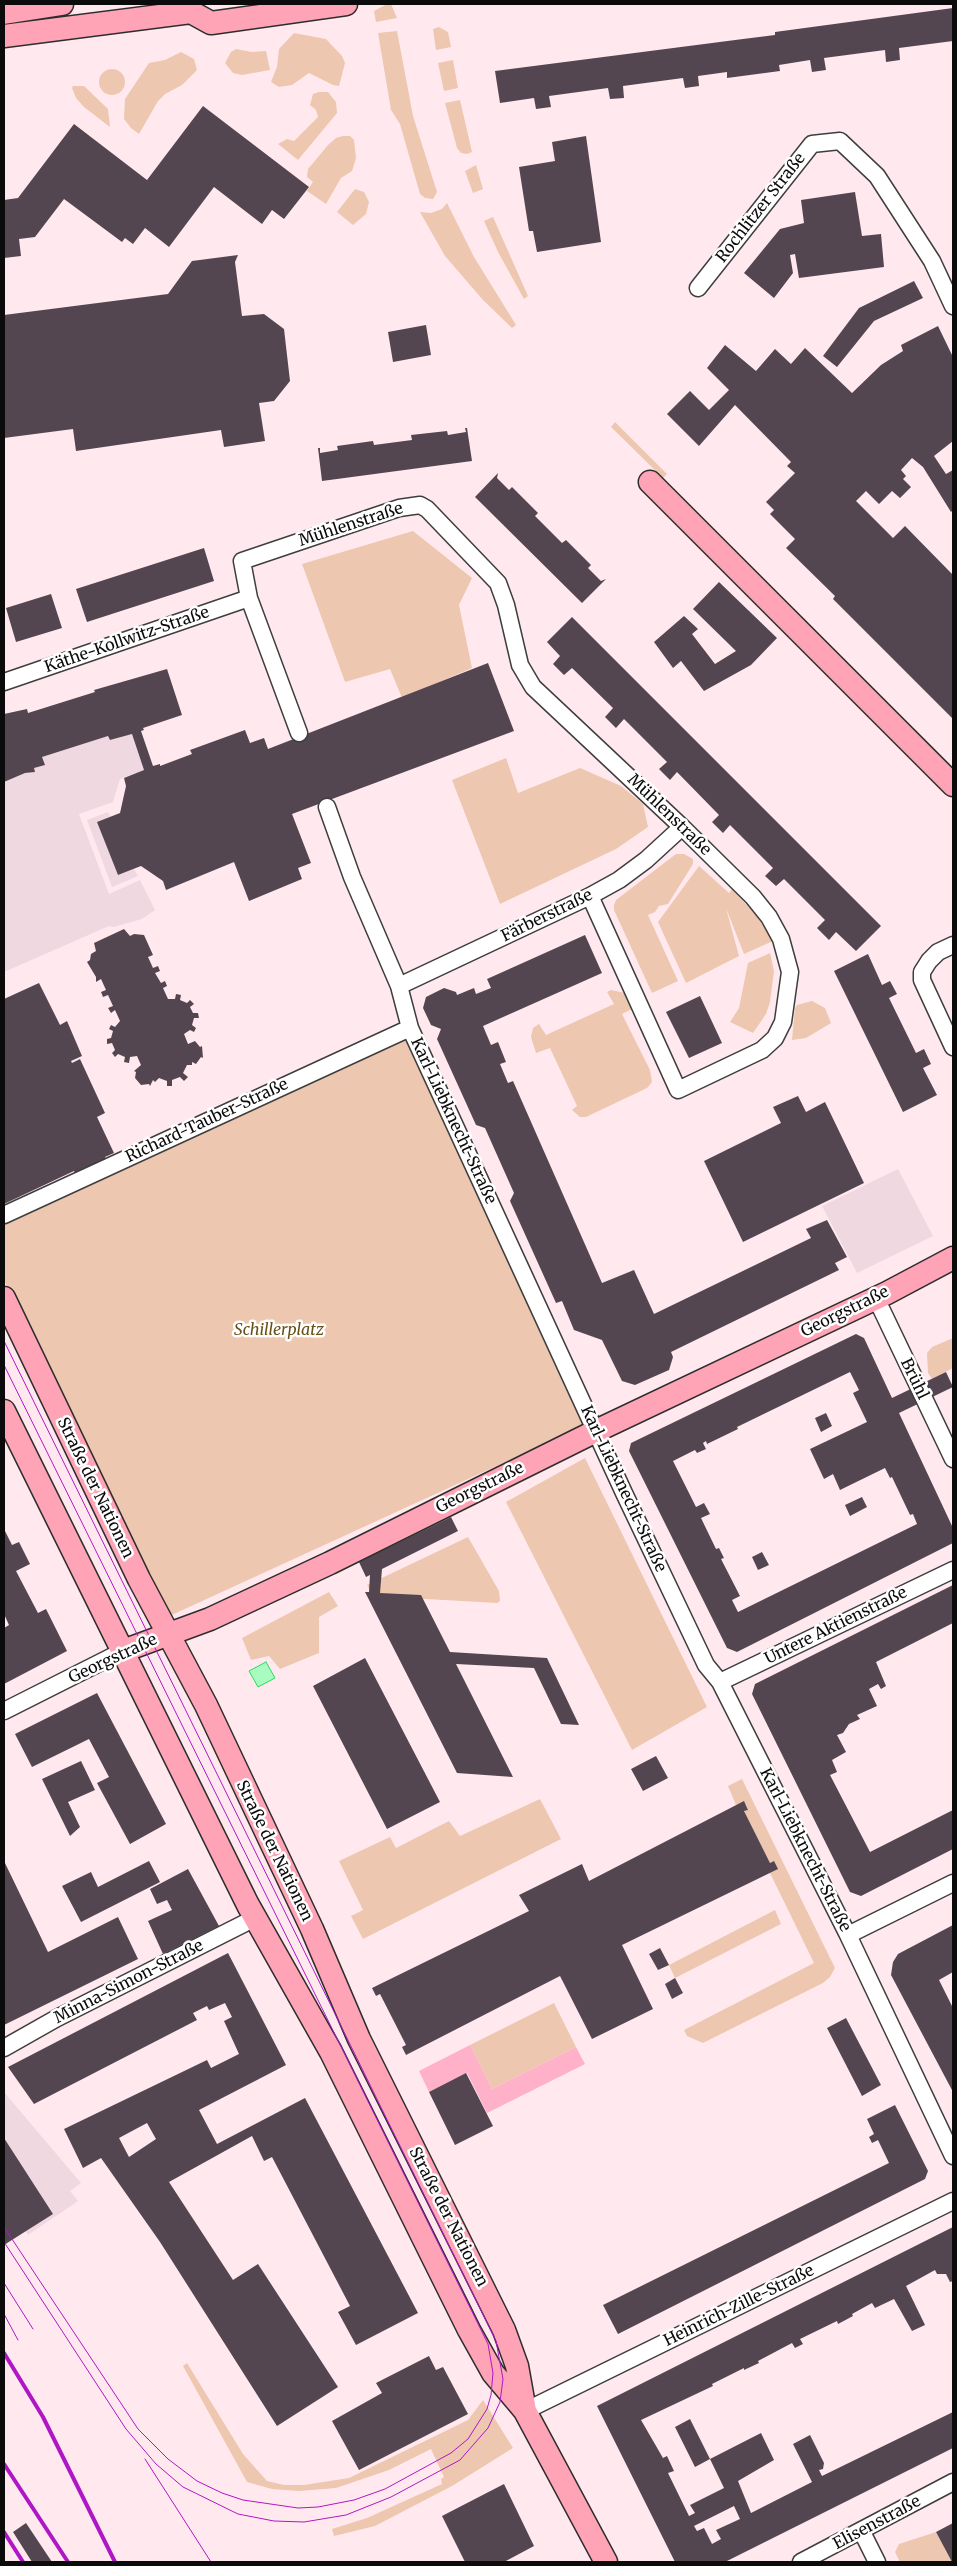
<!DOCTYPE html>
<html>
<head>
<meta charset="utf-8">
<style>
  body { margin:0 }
  #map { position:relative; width:957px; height:2566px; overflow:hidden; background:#ffe9ef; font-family:Merriweather,serif }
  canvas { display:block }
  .frame { position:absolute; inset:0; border:5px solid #0b0b0b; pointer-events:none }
</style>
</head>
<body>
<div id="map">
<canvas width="957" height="2566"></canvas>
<div class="frame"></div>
</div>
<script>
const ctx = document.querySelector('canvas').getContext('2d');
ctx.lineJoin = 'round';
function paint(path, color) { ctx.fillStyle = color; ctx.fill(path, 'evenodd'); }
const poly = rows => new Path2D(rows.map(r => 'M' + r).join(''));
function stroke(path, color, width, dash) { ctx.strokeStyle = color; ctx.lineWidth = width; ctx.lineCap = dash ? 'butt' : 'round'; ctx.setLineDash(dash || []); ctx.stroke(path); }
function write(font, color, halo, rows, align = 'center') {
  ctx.font = font + ' Merriweather,serif'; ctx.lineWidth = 5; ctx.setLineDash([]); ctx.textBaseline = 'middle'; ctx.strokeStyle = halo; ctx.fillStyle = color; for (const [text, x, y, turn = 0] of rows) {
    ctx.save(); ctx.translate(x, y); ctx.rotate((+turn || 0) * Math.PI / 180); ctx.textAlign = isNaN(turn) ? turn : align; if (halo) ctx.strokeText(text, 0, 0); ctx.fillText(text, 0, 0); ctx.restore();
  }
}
paint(poly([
  [387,4,391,4,397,18,376,22,374,11],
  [439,27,448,32,451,47,436,50,433,29],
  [397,31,413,116,437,192,433,199,425,198,420,194,400,124,391,110,378,33],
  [294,33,326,39,342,56,345,63,339,86,333,85,309,73,292,85,279,87,271,82,277,67,279,49],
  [236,49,252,52,266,51,270,70,242,75,233,73,225,63,231,52],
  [181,52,194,59,197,70,182,85,165,94,158,101,139,134,131,128,124,119,125,99,149,63,165,60],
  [453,60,458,88,444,91,438,63],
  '99 82a13 13 0 1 1 26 0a13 13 0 1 1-26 0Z',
  [73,86,84,86,108,109,110,127,84,107,76,98,72,88],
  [319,92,328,92,336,102,337,113,298,160,278,144,287,139,294,141,318,117,316,110,310,105,313,94],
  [460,100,472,152,467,154,461,153,457,148,445,103],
  [343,136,350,136,354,140,356,158,352,171,341,178,326,204,307,191,313,182,307,177,308,169,328,145,336,138],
  [476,165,483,189,473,193,465,171],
  [355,189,364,192,369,202,366,214,353,225,337,212],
  [447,203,474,257,516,325,512,328,483,300,445,256,420,212,431,213,442,209],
  [493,217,528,296,524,299,498,252,484,221],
  [615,422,667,474,663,478,611,427],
  [413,531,472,578,459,605,472,668,402,698,390,669,345,682,302,564],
  [506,758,518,793,580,768,621,786,643,804,648,827,616,849,500,904,452,780],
  [676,854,684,854,693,859,693,864,668,904,659,906,655,912,648,915,678,981,652,993,614,910,614,905,616,900],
  [699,866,729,893,732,889,756,915,773,941,744,954,726,908,739,956,686,983,658,922],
  [770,953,774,971,770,1002,766,1014,753,1033,730,1022,739,1008,748,963],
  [611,990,625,993,634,1008,622,1014,650,1070,652,1082,647,1088,586,1117,580,1117,572,1110,577,1106,550,1048,536,1053,531,1037,533,1028,539,1024,546,1035,614,1004,607,992],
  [812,1001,825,1008,831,1023,806,1038,792,1040,795,1008,797,1005],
  [407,1035,588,1424,163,1619,4,1280,4,1220],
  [953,1338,953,1368,932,1379,928,1373,927,1353,932,1347],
  [585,1458,707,1707,632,1750,506,1502],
  [468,1537,499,1591,500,1601,497,1603,373,1596,367,1585],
  [329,1592,338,1606,319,1617,319,1653,280,1669,269,1656,251,1660,242,1638],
  [742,1779,835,1968,830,1977,823,1983,703,2043,687,2036,684,2030,814,1963,770,1873,774,1861,770,1863,744,1812,748,1809,744,1802,736,1805,728,1786],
  [540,1799,561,1839,363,1939,351,1916,363,1910,339,1861,390,1837,396,1848,449,1821,460,1836],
  [775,1910,781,1924,675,1978,669,1965],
  [554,2003,576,2047,492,2089,470,2045],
  [187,2363,243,2454,267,2481,284,2485,304,2485,349,2478,468,2420,483,2400,513,2448,452,2486,375,2526,334,2536,332,2529,367,2518,442,2484,441,2479,444,2477,431,2449,389,2470,336,2488,299,2491,272,2489,247,2482,183,2366],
  [936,2532,952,2562,900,2562,895,2552,899,2544]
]), '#edc7af');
paint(poly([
  [470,2045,492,2089,576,2047,585,2064,487,2113,467,2073,429,2092,419,2071]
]), '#ffb1c9');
paint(poly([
  [132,734,144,770,120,779,113,802,79,814,109,894,140,880,155,910,142,919,114,927,109,926,4,972,4,782,25,773,35,772,34,768,44,765,42,757,108,736,110,740],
  [108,812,110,817,98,822,118,875,134,869,138,876,112,887,87,820],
  [898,1169,933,1236,857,1273,822,1206],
  [4,2092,81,2183,70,2191,78,2201,28,2235,4,2198]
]), '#efd8e0');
const water = poly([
  [266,1662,275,1678,258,1687,249,1671,266,1662]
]);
paint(water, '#a8fcc0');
stroke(water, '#29d95f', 1);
paint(poly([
  [953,8,953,41,899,48,900,60,886,62,885,50,824,58,826,70,812,72,810,60,779,65,780,71,727,78,727,72,698,76,699,86,685,88,683,78,623,86,624,98,610,99,608,88,549,96,551,107,536,109,534,98,500,103,495,71,743,39,775,35,775,32],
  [203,106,309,187,284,219,272,210,262,224,214,187,169,247,145,228,133,244,125,238,122,242,64,199,35,237,19,239,21,256,4,258,4,200,18,198,74,124,147,180],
  [586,136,601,242,537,252,533,231,529,231,519,167,555,161,552,142],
  [855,192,862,236,881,234,884,267,799,278,795,254,790,255,793,273,774,298,744,273,780,229,804,223,801,200],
  [238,255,235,262,242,316,264,314,284,329,290,381,274,401,259,403,265,441,224,447,221,430,76,451,73,429,4,438,4,315,168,294,192,261],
  [914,281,923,298,874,321,837,367,823,356,859,308],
  [426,325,431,355,393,362,388,332],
  [938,326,953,357,953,441,934,456,946,474,953,470,953,510,951,512,923,467,912,458,901,470,906,476,903,479,911,487,900,498,892,491,879,504,866,491,856,501,893,538,905,526,953,575,953,719,833,599,835,596,786,548,795,539,770,514,774,510,766,502,795,473,787,466,791,462,735,405,699,446,667,414,690,391,709,410,729,390,707,368,725,345,756,371,775,349,791,364,805,348,852,393,881,365,903,351,901,345],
  [465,428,467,428,472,461,322,481,318,448,320,448,320,453,338,450,337,446,373,441,374,445,412,440,411,435,447,431,448,435,466,432],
  [498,473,497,478,509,490,512,487,538,513,535,516,562,543,566,540,591,565,588,568,601,581,606,579,582,603,475,497],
  [204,548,214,581,87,622,76,589],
  [719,582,777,638,751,665,704,691,681,661,673,668,654,642,684,616,698,629,692,634,715,664,736,651,693,609],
  [51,594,62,628,16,642,6,608],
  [572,617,881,926,856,951,836,932,829,940,817,928,825,920,784,879,776,886,765,876,773,868,730,825,723,833,712,822,719,815,677,772,670,780,659,769,667,762,624,719,616,728,605,717,613,708,572,668,564,675,553,664,560,656,547,642],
  [488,663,514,731,292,814,311,863,298,868,302,879,249,901,234,862,166,890,163,881,141,866,118,875,97,822,120,813,126,786,124,778,144,770,132,734,110,740,108,736,42,757,45,765,34,768,35,772,25,773,4,782,4,714,27,709,28,713,95,692,94,690,167,669,182,715,143,728,144,730,141,731,153,766,160,764,160,766,192,754,190,750,245,730,250,743,264,738,268,749],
  [124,929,130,936,134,934,144,935,153,955,148,957,153,968,158,966,160,971,155,973,161,983,165,981,167,986,163,988,168,999,175,999,176,994,181,995,180,1000,187,1003,190,1000,194,1004,190,1007,193,1013,198,1013,199,1018,194,1018,192,1025,196,1028,194,1032,190,1030,184,1034,188,1044,195,1041,200,1047,202,1046,203,1058,201,1057,196,1064,192,1062,192,1065,187,1065,183,1073,188,1077,184,1081,180,1077,172,1080,172,1086,167,1086,167,1081,159,1078,155,1082,153,1080,150,1086,149,1084,141,1085,135,1078,136,1072,134,1071,141,1065,137,1056,130,1057,129,1063,124,1062,125,1057,118,1054,115,1057,112,1053,115,1050,112,1043,107,1044,107,1039,111,1038,113,1031,109,1029,111,1025,115,1027,120,1021,115,1010,111,1013,108,1008,113,1006,108,995,103,997,101,992,106,990,101,979,96,982,96,977,87,962,90,960,91,954,96,951,94,943],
  [585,935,602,973,483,1026,491,1045,498,1042,506,1062,500,1064,508,1083,513,1081,602,1283,634,1270,654,1314,811,1238,806,1229,827,1220,847,1257,835,1263,839,1270,671,1352,673,1357,669,1370,635,1385,622,1381,602,1340,574,1330,562,1301,556,1303,510,1201,514,1193,485,1128,476,1125,437,1039,441,1029,431,1025,423,1008,426,997,444,988,456,992,457,995,474,988,476,994,491,988,487,979],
  [868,954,882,985,890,981,897,994,889,998,916,1053,924,1049,931,1064,923,1068,937,1095,903,1112,834,971],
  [39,983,60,1025,67,1021,82,1056,71,1061,72,1063,80,1059,105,1113,97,1117,114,1153,105,1157,108,1163,77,1177,74,1171,4,1204,4,999],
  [700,996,722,1043,689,1058,666,1012],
  [798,1096,806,1112,825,1102,864,1183,743,1242,704,1161,781,1123,773,1107],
  [856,1334,864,1338,892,1398,946,1372,953,1387,899,1413,953,1528,953,1543,737,1652,727,1648,629,1451,631,1443],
  [850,1372,859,1390,853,1393,867,1422,810,1449,824,1479,833,1474,840,1490,885,1468,890,1478,892,1477,910,1515,913,1514,917,1524,738,1612,732,1600,740,1596,721,1559,724,1558,719,1548,716,1549,701,1518,710,1514,704,1503,696,1507,673,1461,695,1450,697,1453,706,1449,703,1443,706,1441,707,1444,738,1429,737,1427],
  [826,1413,832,1426,821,1432,815,1418],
  [862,1497,867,1507,850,1516,845,1505],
  [451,1517,458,1531,382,1569,380,1593,421,1595,450,1652,547,1658,579,1725,561,1724,534,1668,456,1664,513,1777,457,1773,365,1592,369,1592,370,1575,366,1577,359,1562],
  [4,1529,12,1545,19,1542,30,1564,16,1571,38,1613,46,1609,67,1651,4,1684,4,1628,9,1625,4,1614],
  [762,1552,769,1565,758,1570,752,1557],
  [953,1585,953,1623,876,1662,886,1686,881,1689,878,1684,869,1689,877,1706,857,1715,860,1719,849,1724,843,1733,837,1735,846,1752,832,1760,837,1772,830,1775,870,1852,953,1810,953,1849,861,1896,850,1892,752,1694,755,1684],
  [365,1658,440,1802,387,1829,313,1686],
  [97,1693,166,1824,130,1844,97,1783,109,1777,89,1739,32,1767,15,1734],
  [656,1756,668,1778,643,1791,631,1769],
  [81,1761,95,1790,68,1802,80,1827,70,1836,42,1779],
  [744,1801,748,1810,744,1811,770,1863,774,1861,778,1869,622,1945,653,2009,592,2039,560,1976,406,2055,402,2047,406,2045,380,1994,376,1996,372,1988,529,1911,519,1895,582,1864,589,1881],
  [4,1861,48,1952,118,1917,138,1959,4,2025],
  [149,1861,160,1882,81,1922,62,1886,91,1872,98,1887],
  [188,1869,219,1926,163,1954,148,1921,172,1910,167,1900,157,1904,150,1889],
  [953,1925,953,1972,939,1980,953,2008,953,2092,891,1975,893,1962,898,1954],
  [660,1948,669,1965,658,1970,649,1954],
  [228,1953,286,2065,199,2110,217,2144,305,2098,418,2313,356,2345,338,2312,350,2306,272,2157,264,2161,252,2136,169,2182,233,2280,258,2264,338,2387,277,2426,160,2242,101,2158,83,2168,64,2129,207,2060,211,2068,239,2054,224,2021,232,2017,225,2003,209,2010,207,2006,193,2013,197,2020,34,2104,8,2067],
  [147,2123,156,2139,129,2157,119,2138],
  [675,1978,683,1993,672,1999,665,1984],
  [846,2018,881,2085,862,2096,827,2028],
  [466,2073,493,2126,455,2145,429,2092],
  [895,2105,928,2171,925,2179,618,2334,603,2305,889,2163,878,2140,872,2143,869,2137,874,2134,867,2119],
  [4,2138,53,2214,4,2245],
  [953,2227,953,2281,950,2282,946,2274,937,2274,935,2270,906,2286,925,2325,912,2331,894,2299,875,2308,872,2303,852,2314,853,2316,838,2324,837,2321,800,2339,803,2344,795,2348,792,2343,758,2361,759,2363,744,2370,744,2368,712,2384,713,2386,641,2420,663,2458,667,2456,674,2471,668,2473,689,2516,695,2513,690,2505,724,2488,710,2459,695,2467,675,2427,690,2419,710,2459,761,2433,774,2460,738,2481,751,2513,812,2482,793,2444,810,2435,824,2463,823,2469,819,2470,822,2476,953,2412,953,2448,725,2562,675,2562,597,2406],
  [734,2506,740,2519,716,2530,721,2539,712,2544,704,2528,697,2531,694,2526],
  [429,2356,436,2370,443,2367,468,2414,359,2470,332,2421,382,2393,376,2383],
  [504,2484,534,2546,504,2562,465,2562,442,2516],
  [26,2523,52,2562,32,2562,13,2532],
  [953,2523,953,2562,952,2562,936,2532]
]), '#544650');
const street = poly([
  [698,288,812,144,840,141,877,176,932,261,953,306],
  [4,682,249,598],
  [299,733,249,598,242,561,399,508,420,505,427,509,498,583,506,605,520,665,533,687,682,827,753,897,769,917,781,939,790,972,783,1022,775,1038,762,1050,678,1090,590,896],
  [327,807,352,877,399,986,410,1028,624,1493,706,1665,720,1682,848,1935,953,2156],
  [953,945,938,952,929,961,922,972,922,980,953,1047],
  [399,986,590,896,619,880,646,860,682,827],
  [4,1215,410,1028],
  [876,1298,953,1459],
  [720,1682,953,1570],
  [4,1711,123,1651],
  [848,1935,953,1883],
  [4,2048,57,2018,255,1918],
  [525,2411,953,2201],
  [862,2532,877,2562],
  [801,2562,953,2482]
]);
const secondary = poly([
  [4,13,62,4],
  [4,36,191,12,211,23,346,4],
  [650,482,953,785],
  [4,1298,139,1579,206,1705,312,1929,359,2039,504,2330,517,2366,525,2411],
  [4,1411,248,1905,331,2052,469,2330,493,2373,525,2411,606,2562],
  [123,1651,210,1619,330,1563,596,1431,887,1293,953,1258]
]);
stroke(street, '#3e3e3e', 19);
stroke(secondary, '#2d2d2d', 25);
stroke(street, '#fff', 16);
stroke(secondary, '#ffa4b6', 22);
stroke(poly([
  [4,1341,496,2341,503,2379,500,2402,488,2428,460,2460,391,2497,346,2515,304,2522,274,2521,238,2514,183,2487,156,2464,126,2429,4,2242],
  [4,1365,488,2344,493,2373,491,2395,487,2409,468,2439,451,2453,385,2489,354,2500,318,2507,298,2508,243,2500,222,2493,197,2481,168,2459,138,2429,4,2227],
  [4,2283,33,2329],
  [4,2314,18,2340],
  [145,2459,211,2562]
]), '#af17c6', 1);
stroke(poly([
  [4,2353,43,2417,115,2562],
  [4,2464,68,2562],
  [4,2532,23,2562]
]), '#af17c6', 4);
write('16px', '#0b0b0b', '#fff', [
  ["Rochlitzer Straße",761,208,-52],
  ["Mühlenstraße",351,525,-18],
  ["Käthe-Kollwitz-Straße",127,640,-19],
  ["Mühlenstraße",669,815,44],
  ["Färberstraße",547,916,-26],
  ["Richard-Tauber-Straße",207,1121,-25],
  ["Karl-Liebknecht-Straße",453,1121,65],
  ["Georgstraße",845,1312,-26],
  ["Brühl",914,1379,64],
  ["Straße der Nationen",95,1488,64],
  ["Georgstraße",480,1488,-26],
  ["Karl-Liebknecht-Straße",623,1489,65],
  ["Untere Aktienstraße",836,1626,-26],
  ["Georgstraße",113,1659,-25],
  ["Karl-Liebknecht-Straße",805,1850,63],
  ["Straße der Nationen",274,1851,64],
  ["Minna-Simon-Straße",129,1982,-27],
  ["Straße der Nationen",448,2217,63],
  ["Heinrich-Zille-Straße",739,2306,-26],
  ["Elisenstraße",877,2523,-28]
]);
write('italic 16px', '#674f16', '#fff', [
  ["Schillerplatz",279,1330]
]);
</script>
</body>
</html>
